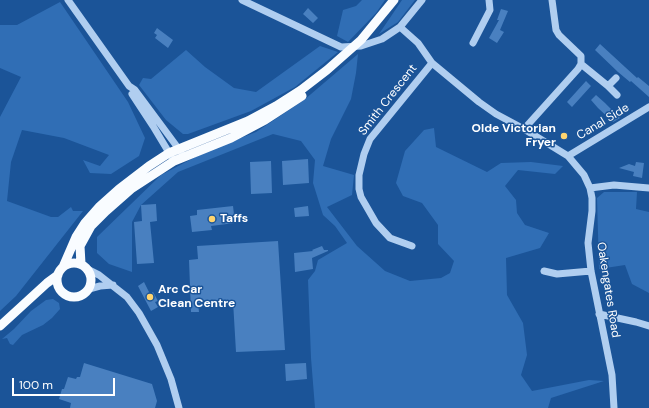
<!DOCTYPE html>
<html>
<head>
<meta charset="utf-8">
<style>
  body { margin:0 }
  #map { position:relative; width:649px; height:408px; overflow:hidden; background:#1b5498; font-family:"DM Sans",sans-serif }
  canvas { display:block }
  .scale { position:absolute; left:12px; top:378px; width:103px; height:18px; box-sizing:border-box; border:2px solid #fff; border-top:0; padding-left:5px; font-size:12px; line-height:14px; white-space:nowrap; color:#fff; -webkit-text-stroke:3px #1b5498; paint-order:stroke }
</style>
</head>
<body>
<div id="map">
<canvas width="649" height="408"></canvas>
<div class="scale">100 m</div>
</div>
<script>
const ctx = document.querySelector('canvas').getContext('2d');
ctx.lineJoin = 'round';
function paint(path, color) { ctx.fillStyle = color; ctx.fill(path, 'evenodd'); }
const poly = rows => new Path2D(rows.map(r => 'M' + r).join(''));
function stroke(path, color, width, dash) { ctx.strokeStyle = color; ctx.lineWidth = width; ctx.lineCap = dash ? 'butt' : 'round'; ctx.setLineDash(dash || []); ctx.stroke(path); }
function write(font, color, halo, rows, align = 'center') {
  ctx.font = font + ' "DM Sans",sans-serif'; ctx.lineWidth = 3; ctx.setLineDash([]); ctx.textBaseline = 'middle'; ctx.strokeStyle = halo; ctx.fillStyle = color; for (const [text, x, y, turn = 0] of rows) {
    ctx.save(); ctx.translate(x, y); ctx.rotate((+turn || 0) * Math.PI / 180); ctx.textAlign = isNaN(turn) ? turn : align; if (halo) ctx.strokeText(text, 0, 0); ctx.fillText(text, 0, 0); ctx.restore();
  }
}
paint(poly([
  [362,0,385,0,376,13,348,42,337,36,343,10,356,6],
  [402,0,415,0,398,22,379,34],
  [60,2,128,102,145,138,139,156,111,174,90,173,83,160,100,166,109,155,64,138,22,130,11,162,7,201,51,217,58,217,71,207,73,211,83,211,16,296,0,311,0,117,21,77,0,68,0,25,17,25],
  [320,46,338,52,295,87,251,111,188,134,183,134,166,120,139,85,143,78,151,79,186,50,205,67,234,88,256,92],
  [358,54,356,73,351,99,331,139,323,166,354,175,352,195,327,207,357,246,385,271,410,281,441,278,450,273,454,261,438,244,438,225,422,203,403,196,396,183,405,151,424,130,434,128,436,147,487,172,501,163,531,162,563,166,555,174,518,170,505,186,516,200,517,213,525,225,549,233,540,248,506,258,507,295,523,323,527,355,521,375,532,391,589,380,604,381,551,398,548,408,315,408,311,358,308,280,315,271,318,260,347,243,335,226,323,215,313,183,315,160,301,141,273,134,178,172,141,205,132,222,132,272,109,264,97,253,97,237,161,175,207,151,256,132,304,100],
  [604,192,637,192,636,209,649,212,649,293,632,284,625,265,599,269,597,198],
  [53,299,59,303,60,309,52,318,43,325,22,335,13,345,10,344,7,338,2,339,14,329,31,311,46,300]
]), '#306eb5');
paint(poly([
  [308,8,318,18,313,23,303,14],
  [501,9,508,11,500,30,504,32,497,43,489,38,499,20,497,20],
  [157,28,173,40,168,48,155,38,157,35,154,33],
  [600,44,625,67,637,78,638,77,649,86,649,97,631,81,630,82,618,72,595,50],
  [586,81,591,86,572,107,567,102],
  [596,95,605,103,620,118,613,122,598,108,591,100],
  [308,159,309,183,283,185,282,161],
  [271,161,272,193,251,194,250,162],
  [636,162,644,163,642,178,633,176,634,172,619,168,629,164,635,166],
  [156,204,157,221,150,222,154,263,137,264,134,222,142,221,141,205],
  [233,206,235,223,211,226,212,230,192,232,190,216,197,215,197,210],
  [308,206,309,216,295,217,294,208],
  [278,241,285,350,236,352,233,301,198,303,199,312,191,312,189,260,198,259,197,246],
  [322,246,324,250,328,250,328,251,312,258,313,269,295,272,294,253,313,251,312,250],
  [144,282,150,294,153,292,158,301,155,302,158,307,151,311,138,286],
  [84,363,152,384,157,401,155,408,70,408,71,403,59,399,62,389,64,389,68,377,76,379,77,377,80,377],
  [306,363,307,379,286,381,285,364]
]), '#4980c0');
stroke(poly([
  [68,0,129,86,135,90,181,152],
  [242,0,341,47,361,46,382,39,400,27,422,0],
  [552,0,556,30,559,35,581,56,581,64,608,86,617,95],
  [400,27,418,43,432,63,479,102,496,114,524,129,568,156,584,175,590,188,592,198,592,211,588,243,591,271,612,375,614,408],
  [473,43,490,10,489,0],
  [608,86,616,78],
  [132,94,153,126,171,156],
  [524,129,578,69,581,64],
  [568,156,649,107],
  [590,188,614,185,649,188],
  [412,246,390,238,376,223,361,197,359,189,359,175,364,154,370,139,432,63],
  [87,269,99,275,127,297,139,313,157,345,171,379,179,408],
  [544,271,557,274,591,271],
  [89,289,100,286,113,285],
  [599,314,636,322,649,326]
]), '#b0cef0', 7);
stroke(poly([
  '57 280a17 17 0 1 1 34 0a17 17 0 1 1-34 0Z',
  [81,264,80,246,91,226,106,211,131,189,174,161,231,138,265,120,302,96],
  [63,267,76,237,85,223,100,206,119,189,149,166,169,153,248,121,276,106,301,90,327,70,361,40,394,0],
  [0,326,47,283,58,275]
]), '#f9fcff', 9);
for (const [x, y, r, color] of [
  [564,136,4,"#ffd46f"],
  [212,219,4,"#ffd46f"],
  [150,297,4,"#ffd46f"]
]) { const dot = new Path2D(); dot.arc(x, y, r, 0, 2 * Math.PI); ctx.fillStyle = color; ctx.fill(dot); stroke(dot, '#1b5498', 1.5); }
write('12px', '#fff', '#1b5498', [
  ["Smith Crescent",388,100,-52],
  ["Canal Side",603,122,-31],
  ["Oakengates Road",608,290,81]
]);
write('bold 12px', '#fff', '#1b5498', [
  ["Olde Victorian",556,129,"right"],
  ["Fryer",556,143,"right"],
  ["Taffs",220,219],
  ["Arc Car",158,290],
  ["Clean Centre",158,304]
], 'left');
</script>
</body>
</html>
